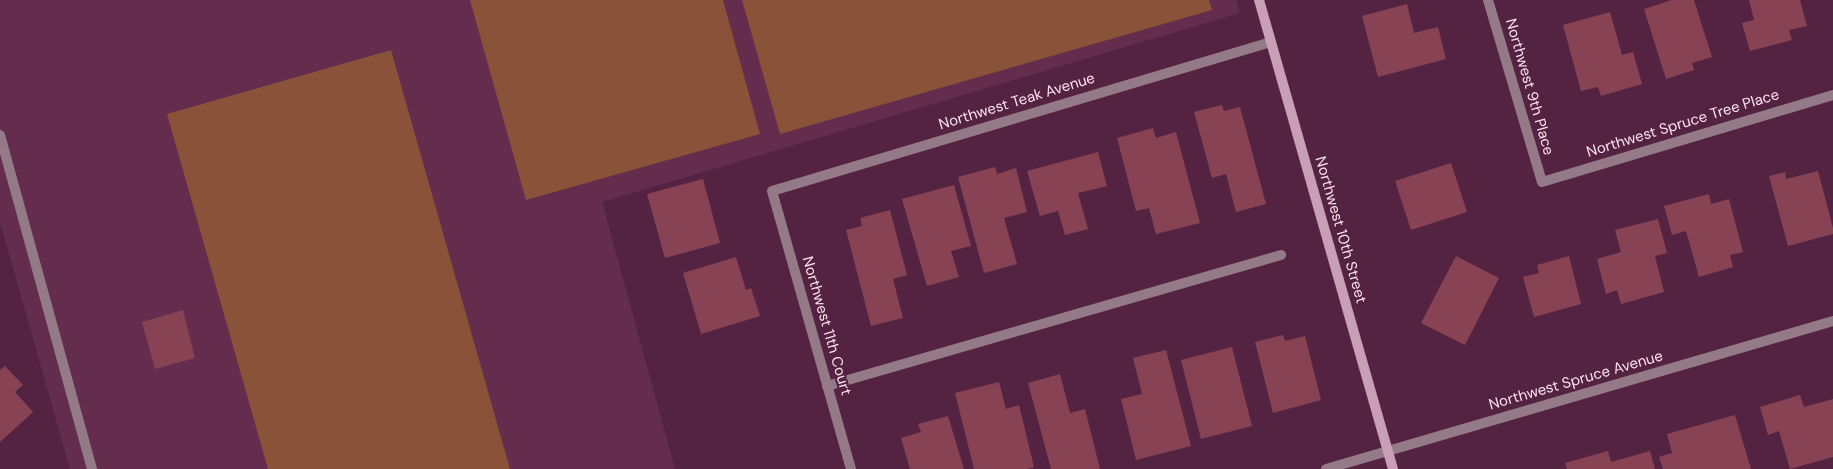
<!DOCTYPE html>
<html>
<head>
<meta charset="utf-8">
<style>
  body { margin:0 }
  canvas { display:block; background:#542341 }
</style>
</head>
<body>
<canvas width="1833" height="469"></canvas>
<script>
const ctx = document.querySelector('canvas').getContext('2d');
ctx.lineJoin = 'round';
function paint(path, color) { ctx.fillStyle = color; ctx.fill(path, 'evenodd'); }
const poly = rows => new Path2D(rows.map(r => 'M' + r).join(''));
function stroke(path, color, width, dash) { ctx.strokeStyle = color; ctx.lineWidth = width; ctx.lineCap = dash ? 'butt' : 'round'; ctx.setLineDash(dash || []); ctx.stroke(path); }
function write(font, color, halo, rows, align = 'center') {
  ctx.font = font + ' "DM Sans",sans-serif'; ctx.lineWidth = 4.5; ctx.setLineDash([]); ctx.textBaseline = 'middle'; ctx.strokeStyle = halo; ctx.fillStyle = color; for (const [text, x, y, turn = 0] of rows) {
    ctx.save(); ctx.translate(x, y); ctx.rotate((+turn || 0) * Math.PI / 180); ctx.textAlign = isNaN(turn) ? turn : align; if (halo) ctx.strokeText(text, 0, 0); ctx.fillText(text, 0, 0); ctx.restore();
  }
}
paint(poly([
  [0,0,1236,0,1240,13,602,202,675,469,70,469,0,222]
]), '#642d4e');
paint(poly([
  [470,0,723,0,760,134,526,200],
  [742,0,1209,0,1212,10,780,134],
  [391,50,510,469,268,469,167,114]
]), '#8a5238');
paint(poly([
  [1672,0,1694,0,1712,57,1692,63,1694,70,1666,79,1644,9],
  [1749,0,1800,0,1807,26,1789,30,1792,40,1750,51,1742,23,1754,20],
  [1407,4,1414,33,1438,27,1446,59,1378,77,1362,16],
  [1610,12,1622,55,1633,52,1642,84,1601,96,1598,87,1581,91,1563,25],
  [1222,105,1224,111,1240,107,1266,204,1236,212,1226,174,1212,178,1194,112],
  [1153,128,1156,138,1176,132,1200,223,1156,234,1149,208,1136,211,1117,138],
  [1098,152,1107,186,1078,193,1088,229,1065,235,1058,211,1040,216,1027,171],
  [1451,163,1467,212,1411,230,1395,181],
  [995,167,997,174,1016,168,1027,212,1004,218,1017,264,984,273,958,177],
  [1818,171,1833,228,1833,234,1788,246,1769,176,1785,172,1786,179],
  [703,179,720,243,665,258,647,194],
  [954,185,971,246,951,251,959,277,927,286,902,199],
  [1709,194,1711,204,1729,199,1743,252,1730,255,1733,267,1699,277,1686,231,1672,235,1664,206],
  [890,210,907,275,893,279,903,318,871,326,846,230,862,226,860,218],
  [1658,219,1667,253,1655,256,1664,292,1621,304,1617,290,1606,294,1597,259,1621,252,1615,230],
  [1456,256,1499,278,1465,345,1421,323],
  [1569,256,1581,304,1534,317,1523,277,1539,273,1537,265],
  [736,257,746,290,751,288,760,316,701,334,683,273],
  [183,310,195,358,155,369,142,322],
  [1283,335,1285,341,1305,336,1321,400,1273,413,1255,342],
  [1232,347,1252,426,1201,439,1181,360],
  [1166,350,1191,446,1136,460,1121,399,1142,394,1133,358],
  [5,366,23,385,15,392,33,412,0,442,0,370],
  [1060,374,1070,413,1085,409,1100,469,1051,469,1028,383],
  [999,382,1006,409,1019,405,1034,467,1027,469,974,469,955,393],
  [1800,395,1804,407,1833,399,1833,457,1790,469,1779,431,1768,435,1760,407],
  [1735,415,1751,469,1663,469,1659,457,1672,453,1667,434],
  [948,416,964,469,910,469,901,438,921,432,918,424],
  [1608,451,1611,462,1650,451,1655,469,1567,469,1565,463]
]), '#874354');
stroke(poly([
  [0,135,92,469],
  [827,386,1281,255]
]), '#947a87', 10);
stroke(poly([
  [1488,0,1542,182,1833,95],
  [851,469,772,191,1271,42],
  [1326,469,1833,321]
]), '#947a87', 10);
stroke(poly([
  [1259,0,1393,469]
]), '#c89fb5', 10);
write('15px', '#fbe1ee', '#542341', [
  ["Northwest 9th Place",1529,87,74],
  ["Northwest Teak Avenue",1017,102,-17],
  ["Northwest Spruce Tree Place",1683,124,-17],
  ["Northwest 10th Street",1340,230,74],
  ["Northwest 11th Court",826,326,74],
  ["Northwest Spruce Avenue",1576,381,-16]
]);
</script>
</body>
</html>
